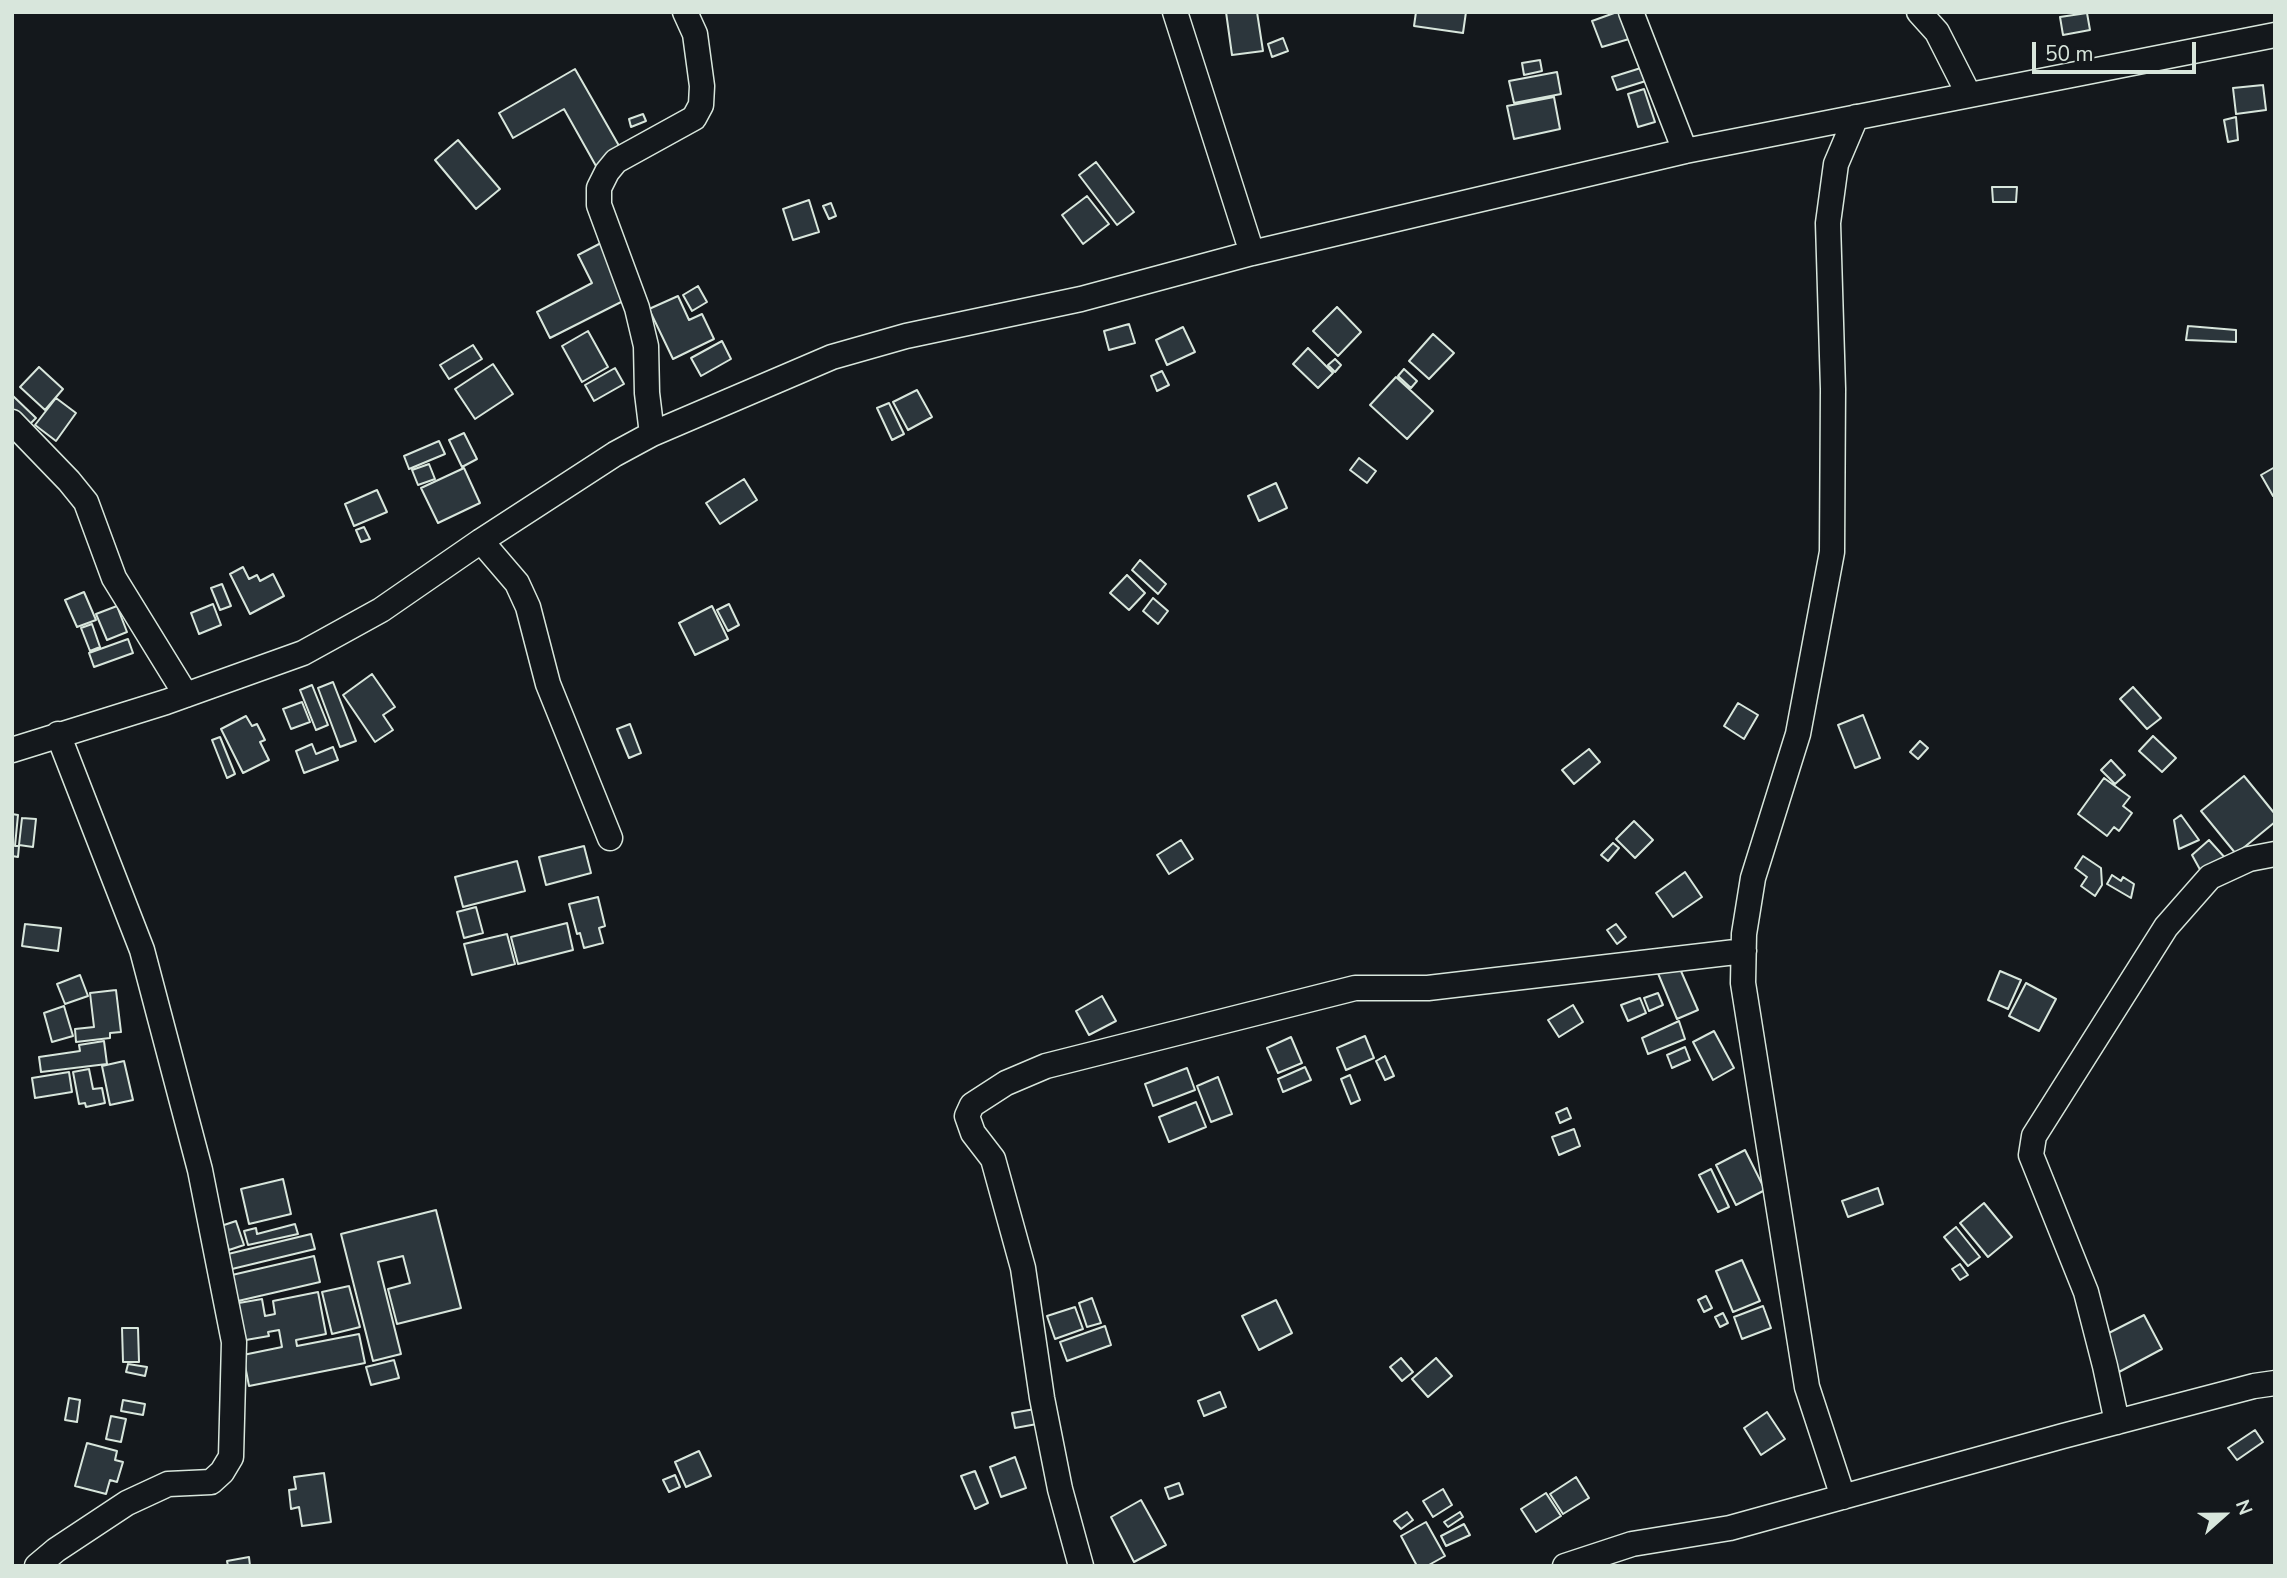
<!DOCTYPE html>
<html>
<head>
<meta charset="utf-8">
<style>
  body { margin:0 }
  #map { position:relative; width:2287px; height:1578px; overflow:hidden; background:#14181c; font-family:"Nunito Sans",sans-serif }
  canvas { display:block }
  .frame { position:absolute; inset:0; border:14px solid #d8e6dc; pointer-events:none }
  .north { position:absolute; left:2189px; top:1480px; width:70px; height:70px; -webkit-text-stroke:5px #14181c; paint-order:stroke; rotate:69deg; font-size:19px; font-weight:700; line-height:28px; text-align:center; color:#d8e6dc }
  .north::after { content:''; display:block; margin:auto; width:24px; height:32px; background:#d8e6dc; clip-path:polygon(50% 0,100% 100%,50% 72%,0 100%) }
  .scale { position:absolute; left:2032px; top:42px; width:164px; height:32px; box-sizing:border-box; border:4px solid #d8e6dc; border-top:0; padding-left:9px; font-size:21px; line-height:24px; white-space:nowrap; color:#d8e6dc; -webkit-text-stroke:5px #14181c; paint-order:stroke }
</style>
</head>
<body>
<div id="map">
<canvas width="2287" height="1578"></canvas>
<div class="frame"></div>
<div class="north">N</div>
<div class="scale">50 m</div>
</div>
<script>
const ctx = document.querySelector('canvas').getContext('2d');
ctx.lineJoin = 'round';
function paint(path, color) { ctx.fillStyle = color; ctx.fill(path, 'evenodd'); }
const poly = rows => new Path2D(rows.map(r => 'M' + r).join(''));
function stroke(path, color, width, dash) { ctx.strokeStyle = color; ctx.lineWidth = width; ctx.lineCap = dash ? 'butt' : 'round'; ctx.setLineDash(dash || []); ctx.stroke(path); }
const building = poly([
  [1226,12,1257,12,1263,51,1232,55,1226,12],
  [1416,12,1466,12,1463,33,1414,26,1416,12],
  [1617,12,1620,12,1629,39,1602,47,1592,21,1617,12],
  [2087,13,2090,30,2063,35,2060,17,2087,13],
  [1283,38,1288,51,1272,57,1268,44,1283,38],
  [1540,60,1542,71,1524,75,1522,63,1540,60],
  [1644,67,1649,80,1617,90,1612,77,1644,67],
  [575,69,622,151,596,166,564,109,513,138,499,113,575,69],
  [1557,72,1561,94,1514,103,1509,81,1557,72],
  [2263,85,2266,110,2236,114,2233,88,2263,85],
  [1644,89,1655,122,1638,127,1628,94,1644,89],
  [1554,97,1560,129,1514,139,1507,106,1554,97],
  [643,114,646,121,631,127,629,119,643,114],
  [2236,117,2238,140,2228,142,2224,120,2236,117],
  [458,140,500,189,476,209,435,160,458,140],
  [1096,162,1134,212,1117,225,1079,175,1096,162],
  [1992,187,2017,187,2016,202,1993,202,1992,187],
  [1087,196,1109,224,1083,244,1062,215,1087,196],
  [809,200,819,232,793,240,783,209,809,200],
  [831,203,836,216,829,219,823,206,831,203],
  [601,243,629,298,550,338,537,312,592,283,578,255,601,243],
  [698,286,707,302,692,311,683,295,698,286],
  [678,296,689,320,702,314,714,339,673,359,649,309,678,296],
  [1337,307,1361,332,1338,356,1313,331,1337,307],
  [1129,324,1135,343,1109,350,1104,331,1129,324],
  [2188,326,2236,330,2236,342,2186,340,2188,326],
  [1183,327,1195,352,1167,365,1156,340,1183,327],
  [588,331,608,367,582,382,562,346,588,331],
  [1433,334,1454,353,1429,379,1409,361,1433,334],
  [722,341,731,359,701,376,691,358,722,341],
  [473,345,482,359,449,379,440,365,473,345],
  [1308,348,1333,373,1318,388,1293,364,1308,348],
  [1335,359,1341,365,1335,372,1328,365,1335,359],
  [493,364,513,394,475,419,455,389,493,364],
  [39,367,63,389,45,410,20,387,39,367],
  [615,368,624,384,594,401,585,385,615,368],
  [1404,369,1417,381,1411,388,1398,376,1404,369],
  [1162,371,1169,385,1157,391,1151,376,1162,371],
  [1396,377,1433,411,1407,439,1370,405,1396,377],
  [917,390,932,417,908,430,893,402,917,390],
  [12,395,36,418,24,430,12,419,12,395],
  [56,398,76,413,56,441,35,425,56,398],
  [889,403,904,434,892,440,877,408,889,403],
  [464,433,477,459,462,467,449,440,464,433],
  [439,441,445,454,409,469,404,456,439,441],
  [1359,458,1376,471,1367,483,1350,470,1359,458],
  [429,464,435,479,418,485,412,470,429,464],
  [2275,467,2275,495,2273,496,2261,475,2275,467],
  [464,468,480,503,438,523,421,488,464,468],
  [744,479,757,500,720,524,706,503,744,479],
  [1276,483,1287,508,1259,521,1248,496,1276,483],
  [377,490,387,512,354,526,345,504,377,490],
  [364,527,370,539,361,542,356,530,364,527],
  [1140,560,1166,584,1158,594,1132,570,1140,560],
  [243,567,249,579,257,575,260,581,273,574,284,596,250,614,230,574,243,567],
  [1127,575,1145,593,1129,610,1110,593,1127,575],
  [222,584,231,606,220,610,211,588,222,584],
  [84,592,96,620,77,627,65,600,84,592],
  [1153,598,1168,611,1158,624,1143,611,1153,598],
  [213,604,221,625,199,634,191,613,213,604],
  [729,604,739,625,728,631,717,610,729,604],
  [117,606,127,632,107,640,96,614,117,606],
  [712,606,728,639,695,655,679,623,712,606],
  [92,624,100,647,90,651,81,628,92,624],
  [128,639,133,653,94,667,89,653,128,639],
  [372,674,395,707,383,715,393,730,375,742,343,695,372,674],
  [333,682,356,741,340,747,318,688,333,682],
  [312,685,328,725,316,730,300,690,312,685],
  [2133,687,2161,718,2147,729,2120,699,2133,687],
  [302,702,310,722,291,729,283,709,302,702],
  [1738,703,1758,715,1744,739,1724,726,1738,703],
  [1863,715,1880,758,1855,768,1838,725,1863,715],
  [246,716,252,726,257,724,265,740,260,742,269,760,243,773,221,729,246,716],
  [630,724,641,753,629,758,617,729,630,724],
  [2153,736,2176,758,2162,772,2139,751,2153,736],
  [220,737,235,774,227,778,212,740,220,737],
  [1920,741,1928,748,1918,759,1910,752,1920,741],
  [312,744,316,754,333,747,338,760,304,773,296,751,312,744],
  [1589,749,1600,762,1574,784,1562,770,1589,749],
  [2111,760,2125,775,2115,784,2101,770,2111,760],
  [2244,776,2275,814,2275,822,2236,854,2201,811,2244,776],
  [2104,778,2130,797,2123,806,2132,813,2119,831,2114,827,2107,836,2078,814,2104,778],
  [12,814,18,815,15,846,19,846,18,857,12,856,12,814],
  [2181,815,2199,840,2179,849,2174,820,2181,815],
  [22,818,36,819,33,847,19,845,22,818],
  [1634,821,1653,840,1635,858,1616,839,1634,821],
  [1181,840,1193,859,1169,874,1157,855,1181,840],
  [2209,840,2227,860,2203,875,2192,855,2209,840],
  [1613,843,1619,848,1608,861,1601,855,1613,843],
  [584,846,591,873,546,885,539,857,584,846],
  [2083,856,2101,868,2102,885,2095,896,2081,886,2087,877,2075,868,2083,856],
  [517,861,525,891,463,907,455,877,517,861],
  [1685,872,1702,897,1673,917,1656,893,1685,872],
  [2112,875,2121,881,2123,877,2134,884,2131,898,2107,884,2112,875],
  [598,897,605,926,599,928,603,943,584,948,580,933,577,934,569,904,598,897],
  [476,907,483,933,464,938,457,912,476,907],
  [567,923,573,950,518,964,511,937,567,923],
  [25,924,61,928,58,951,22,946,25,924],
  [1616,924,1626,937,1617,944,1607,930,1616,924],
  [507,934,515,964,472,975,464,944,507,934],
  [1677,962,1698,1010,1677,1019,1657,971,1677,962],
  [2000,971,2021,980,2008,1009,1988,1000,2000,971],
  [80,975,88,996,65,1004,57,984,80,975],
  [2026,983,2056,999,2039,1031,2009,1016,2026,983],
  [116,990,121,1032,110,1033,110,1038,76,1042,75,1029,94,1027,90,993,116,990],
  [1658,993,1663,1005,1649,1011,1644,998,1658,993],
  [1102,996,1116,1021,1089,1035,1076,1011,1102,996],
  [1640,998,1646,1013,1628,1021,1621,1005,1640,998],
  [1573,1005,1583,1022,1559,1037,1548,1020,1573,1005],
  [64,1006,73,1036,52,1042,44,1013,64,1006],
  [1679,1021,1685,1039,1648,1054,1642,1038,1679,1021],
  [1714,1031,1734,1068,1713,1080,1693,1042,1714,1031],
  [1365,1036,1374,1058,1346,1070,1337,1048,1365,1036],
  [1291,1037,1302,1063,1278,1073,1267,1048,1291,1037],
  [104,1041,107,1064,41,1072,39,1057,80,1051,79,1045,104,1041],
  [1685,1047,1690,1060,1672,1068,1667,1055,1685,1047],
  [1385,1056,1394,1076,1385,1080,1376,1061,1385,1056],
  [124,1061,133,1100,110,1105,102,1066,124,1061],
  [1305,1067,1311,1080,1283,1092,1278,1079,1305,1067],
  [1187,1068,1195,1090,1153,1106,1145,1084,1187,1068],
  [89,1069,93,1089,102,1088,105,1103,86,1107,85,1103,79,1104,73,1072,89,1069],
  [69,1072,72,1092,35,1098,32,1078,69,1072],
  [1350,1075,1360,1100,1351,1104,1341,1079,1350,1075],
  [1218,1077,1232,1114,1211,1122,1197,1086,1218,1077],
  [1196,1102,1206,1127,1169,1142,1159,1117,1196,1102],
  [1567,1108,1571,1118,1560,1123,1556,1113,1567,1108],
  [1574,1129,1580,1146,1559,1155,1552,1137,1574,1129],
  [1745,1150,1765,1190,1736,1205,1716,1165,1745,1150],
  [1711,1169,1729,1207,1718,1212,1699,1175,1711,1169],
  [283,1179,291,1214,249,1224,241,1189,283,1179],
  [1878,1188,1883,1204,1848,1217,1842,1201,1878,1188],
  [1984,1203,2012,1237,1988,1257,1960,1223,1984,1203],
  [436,1210,461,1308,397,1324,388,1289,410,1283,403,1256,378,1262,401,1354,373,1361,341,1234,436,1210],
  [236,1221,244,1245,229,1250,221,1226,236,1221],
  [295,1224,298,1234,248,1245,244,1231,256,1228,257,1234,295,1224],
  [1956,1227,1980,1257,1968,1266,1944,1237,1956,1227],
  [311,1234,315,1249,232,1269,228,1254,311,1234],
  [314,1256,320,1282,238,1301,232,1275,314,1256],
  [1742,1260,1760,1301,1733,1312,1716,1271,1742,1260],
  [1960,1264,1968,1275,1960,1280,1952,1269,1960,1264],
  [349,1286,360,1327,332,1334,322,1292,349,1286],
  [318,1292,326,1334,296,1340,297,1346,359,1334,365,1363,249,1386,243,1355,282,1347,279,1330,268,1332,269,1336,240,1341,233,1304,262,1299,265,1316,275,1314,273,1301,318,1292],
  [1706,1296,1712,1308,1704,1312,1698,1300,1706,1296],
  [1092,1298,1101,1323,1087,1327,1079,1303,1092,1298],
  [1276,1300,1292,1333,1259,1350,1242,1316,1276,1300],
  [1763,1306,1771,1328,1742,1339,1734,1317,1763,1306],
  [1075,1307,1083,1329,1055,1339,1047,1316,1075,1307],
  [1723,1313,1728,1323,1720,1327,1715,1317,1723,1313],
  [2144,1315,2162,1349,2119,1372,2101,1337,2144,1315],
  [1105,1326,1111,1345,1067,1361,1060,1342,1105,1326],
  [122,1328,138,1328,139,1362,123,1362,122,1328],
  [1401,1358,1413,1372,1402,1381,1390,1367,1401,1358],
  [1436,1358,1452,1376,1428,1397,1412,1379,1436,1358],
  [394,1360,399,1378,371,1385,366,1367,394,1360],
  [128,1364,147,1367,145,1376,126,1372,128,1364],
  [1220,1392,1226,1407,1204,1416,1198,1401,1220,1392],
  [69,1398,80,1400,77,1422,65,1420,69,1398],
  [123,1400,145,1404,143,1415,121,1411,123,1400],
  [1035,1409,1037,1424,1015,1428,1012,1413,1035,1409],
  [1767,1412,1785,1439,1761,1455,1744,1428,1767,1412],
  [111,1416,126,1419,121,1442,106,1439,111,1416],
  [2255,1430,2263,1442,2237,1460,2228,1448,2255,1430],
  [87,1443,117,1451,115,1460,123,1462,117,1482,110,1480,106,1494,75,1486,87,1443],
  [699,1451,711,1476,686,1487,675,1462,699,1451],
  [1015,1457,1026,1488,1001,1497,990,1467,1015,1457],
  [975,1471,988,1503,975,1509,961,1476,975,1471],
  [324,1473,331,1522,302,1526,299,1507,291,1509,289,1490,296,1489,294,1477,324,1473],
  [675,1475,680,1487,669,1492,663,1480,675,1475],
  [1576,1477,1589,1498,1563,1514,1550,1494,1576,1477],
  [1179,1483,1183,1494,1169,1499,1165,1488,1179,1483],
  [1443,1489,1452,1505,1433,1517,1423,1501,1443,1489],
  [1546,1493,1561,1516,1536,1532,1521,1509,1546,1493],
  [1141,1500,1166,1545,1134,1562,1111,1517,1141,1500],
  [1407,1512,1413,1520,1401,1529,1394,1521,1407,1512],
  [1460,1512,1463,1517,1448,1527,1444,1522,1460,1512],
  [1426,1522,1445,1556,1427,1566,1417,1566,1401,1536,1426,1522],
  [1464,1524,1470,1535,1446,1546,1441,1536,1464,1524],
  [249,1557,250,1566,228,1566,227,1561,249,1557]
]);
paint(building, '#2c363c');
stroke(building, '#d8e6dc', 2);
const minor = poly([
  [1175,12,1252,253],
  [1631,12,1685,151],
  [1919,12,1937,32,1969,95],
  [12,422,69,481,86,502,114,578,186,695],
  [652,434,647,393,646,346,637,308,599,205,599,188,607,172,616,161,694,118,701,105,702,86,695,34,685,12],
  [481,541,517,583,528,607,548,684,610,838],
  [12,750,166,702,303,653,381,610,481,541,615,454,652,434,832,357,906,336,1081,299,1252,253,1685,151,2275,35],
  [2117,1422,2105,1366,2086,1292,2031,1155,2034,1136,2166,927,2210,877,2249,859,2275,854],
  [1843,1497,1807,1387,1743,983,1744,934,1753,878,1798,734,1832,552,1833,389,1828,223,1836,164,1856,117],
  [37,1566,56,1550,127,1503,168,1484,211,1482,222,1472,231,1457,234,1342,200,1170,142,950,58,734],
  [1081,1566,1060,1489,1042,1398,1023,1268,993,1159,973,1133,967,1116,972,1105,1006,1083,1046,1066,1355,988,1428,988,1744,951],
  [1565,1566,1632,1544,1730,1528,2063,1436,2254,1386,2275,1383]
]);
stroke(minor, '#d8e6dc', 27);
stroke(minor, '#14181c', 24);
</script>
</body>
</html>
